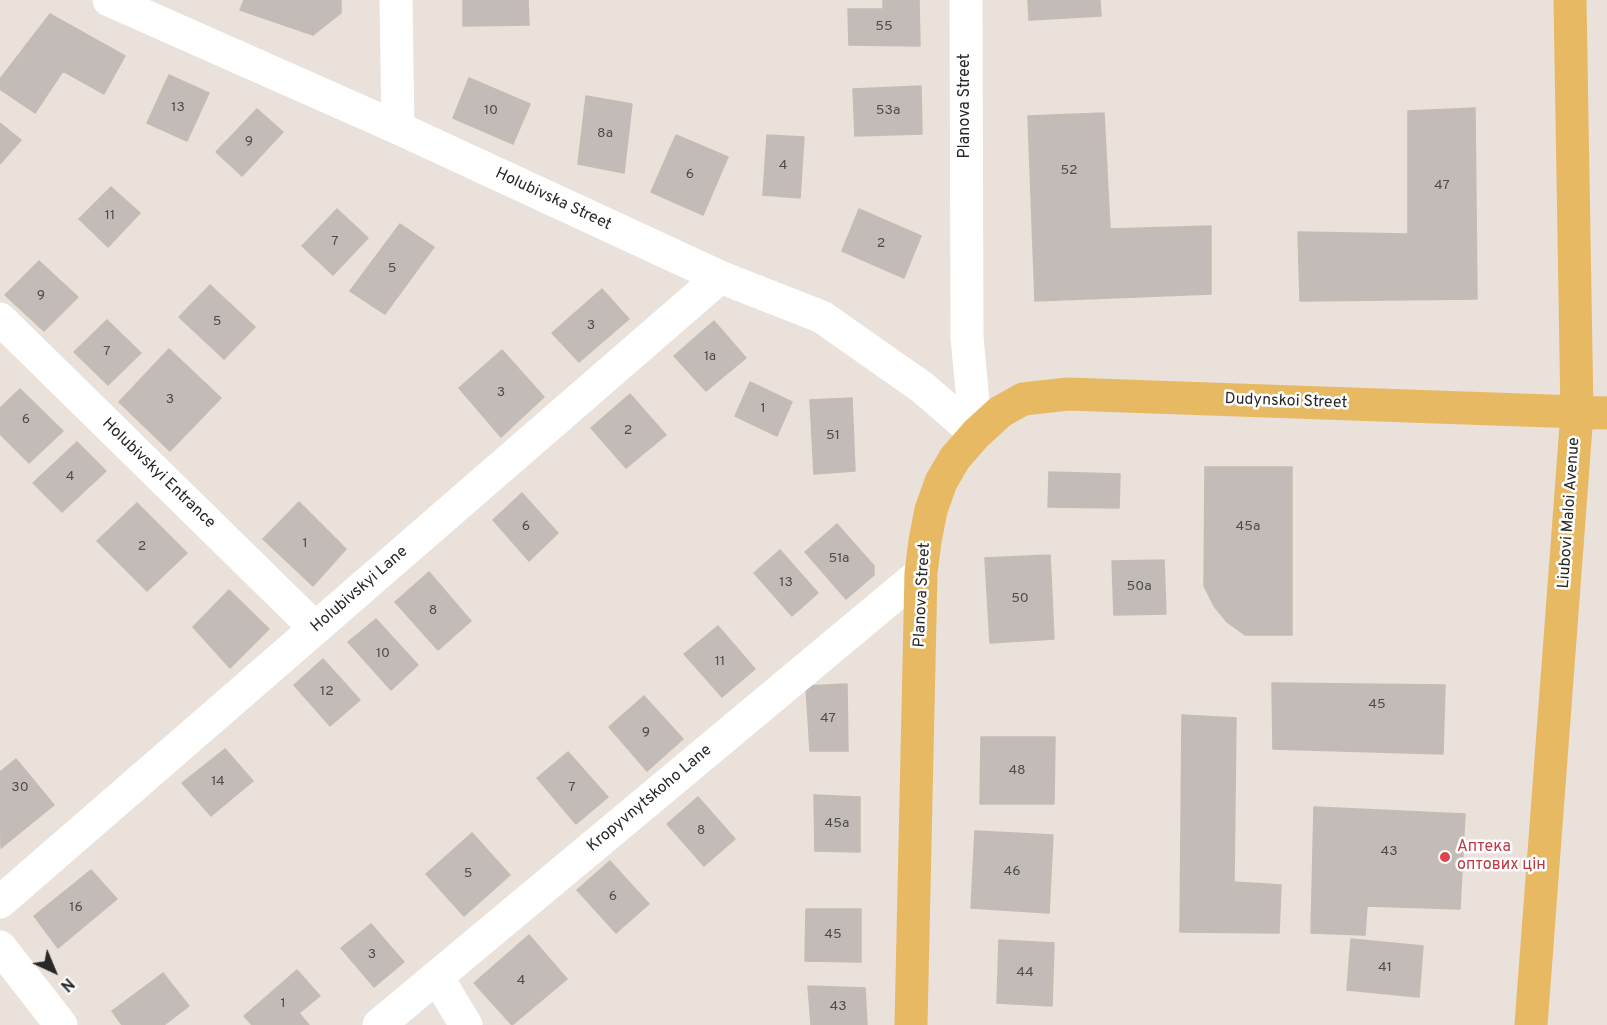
<!DOCTYPE html>
<html>
<head>
<meta charset="utf-8">
<style>
  body { margin:0 }
  #map { position:relative; width:1607px; height:1025px; overflow:hidden; background:#e9e1da; font-family:Overpass,sans-serif }
  canvas { display:block }
  .north { position:absolute; left:24px; top:941px; width:60px; height:60px; -webkit-text-stroke:4px #fff; paint-order:stroke; rotate:136deg; font-size:16px; font-weight:700; line-height:24px; text-align:center; color:#282828 }
  .north::after { content:''; display:block; margin:auto; width:21px; height:27px; background:#282828; clip-path:polygon(50% 0,100% 100%,50% 72%,0 100%) }
</style>
</head>
<body>
<div id="map">
<canvas width="1607" height="1025"></canvas>
<div class="north">N</div>
</div>
<script>
const ctx = document.querySelector('canvas').getContext('2d');
ctx.lineJoin = 'round';
function paint(path, color) { ctx.fillStyle = color; ctx.fill(path, 'evenodd'); }
const poly = rows => new Path2D(rows.map(r => 'M' + r).join(''));
function stroke(path, color, width, dash) { ctx.strokeStyle = color; ctx.lineWidth = width; ctx.lineCap = dash ? 'butt' : 'round'; ctx.setLineDash(dash || []); ctx.stroke(path); }
function write(font, color, halo, rows, align = 'center') {
  ctx.font = font + ' Overpass,sans-serif'; ctx.lineWidth = 5; ctx.setLineDash([]); ctx.textBaseline = 'middle'; ctx.strokeStyle = halo; ctx.fillStyle = color; for (const [text, x, y, turn = 0] of rows) {
    ctx.save(); ctx.translate(x, y); ctx.rotate((+turn || 0) * Math.PI / 180); ctx.textAlign = isNaN(turn) ? turn : align; if (halo) ctx.strokeText(text, 0, 0); ctx.fillText(text, 0, 0); ctx.restore();
  }
}
const building = poly([
  [244,0,341,0,341,13,313,35,240,10,244,0],
  [463,0,528,0,529,25,463,26,463,0],
  [883,0,919,0,920,46,849,45,848,9,883,9,883,0],
  [1028,0,1100,0,1101,16,1029,20,1028,0],
  [50,14,125,56,104,94,63,71,35,113,0,89,0,79,50,14],
  [169,75,209,93,187,141,147,123,169,75],
  [469,78,530,104,513,144,453,118,469,78],
  [921,86,922,134,855,136,853,89,921,86],
  [586,96,632,104,624,173,578,164,586,96],
  [1475,108,1477,299,1300,301,1298,232,1408,234,1408,111,1475,108],
  [257,109,283,132,242,176,216,152,257,109],
  [1104,113,1110,229,1211,226,1211,294,1035,301,1028,116,1104,113],
  [0,123,21,140,0,164,0,123],
  [676,135,728,157,703,215,651,192,676,135],
  [767,135,804,137,800,198,763,195,767,135],
  [111,187,140,213,108,247,79,219,111,187],
  [337,209,368,238,333,275,302,246,337,209],
  [859,209,921,236,904,278,842,251,859,209],
  [400,224,434,247,385,314,350,291,400,224],
  [39,261,78,297,44,331,5,295,39,261],
  [210,285,255,327,224,359,179,317,210,285],
  [602,289,629,319,579,362,552,333,602,289],
  [107,320,141,353,108,385,74,352,107,320],
  [714,321,746,358,706,391,674,356,714,321],
  [169,349,221,398,170,451,119,402,169,349],
  [502,350,544,397,501,437,459,388,502,350],
  [750,382,792,402,777,436,735,416,750,382],
  [20,389,63,431,29,463,0,434,0,408,20,389],
  [630,394,666,435,626,468,591,428,630,394],
  [852,398,855,471,814,474,810,400,852,398],
  [77,442,106,471,62,512,33,483,77,442],
  [1205,467,1292,467,1292,635,1245,635,1227,622,1214,606,1204,586,1205,467],
  [1049,472,1120,474,1119,508,1048,507,1049,472],
  [522,493,558,533,529,561,493,520,522,493],
  [299,502,346,549,313,586,263,539,299,502],
  [137,503,187,553,147,591,97,541,137,503],
  [837,524,874,566,874,575,846,599,805,552,837,524],
  [780,550,818,593,792,616,754,573,780,550],
  [1050,555,1054,639,990,643,985,558,1050,555],
  [1164,560,1166,614,1114,615,1112,561,1164,560],
  [429,572,471,621,438,650,395,602,429,572],
  [229,590,269,629,230,668,193,627,229,590],
  [376,619,418,665,391,690,348,642,376,619],
  [718,626,755,669,722,697,684,654,718,626],
  [323,659,360,700,330,726,294,685,323,659],
  [1272,683,1445,685,1443,754,1273,749,1272,683],
  [847,684,848,751,810,751,806,686,847,684],
  [644,696,683,739,647,771,609,727,644,696],
  [1182,715,1236,718,1234,882,1281,885,1279,933,1180,932,1182,715],
  [981,737,1055,737,1054,804,980,804,981,737],
  [225,749,253,781,211,816,182,783,225,749],
  [568,752,608,797,576,824,537,778,568,752],
  [16,759,54,805,1,848,0,772,16,759],
  [814,795,860,797,860,852,815,851,814,795],
  [698,797,735,839,704,866,667,824,698,797],
  [1314,807,1465,814,1460,909,1367,906,1365,935,1311,933,1314,807],
  [975,831,1053,835,1049,913,971,908,975,831],
  [472,833,510,875,464,916,426,874,472,833],
  [610,861,649,904,616,933,577,890,610,861],
  [91,870,117,899,58,948,34,916,91,870],
  [806,909,861,909,861,962,805,961,806,909],
  [371,924,404,962,374,987,341,948,371,924],
  [529,935,567,979,512,1025,474,983,529,935],
  [1351,939,1423,946,1419,997,1347,990,1351,939],
  [999,940,1054,943,1052,1006,997,1003,999,940],
  [297,970,320,996,299,1013,309,1025,252,1025,244,1016,297,970],
  [163,973,189,1006,164,1025,122,1025,112,1011,163,973],
  [808,986,865,988,867,1025,811,1025,808,986]
]);
paint(building, '#c2bbb7');
stroke(building, '#c4bdb4', 1.5);
stroke(poly([
  [109,0,398,128,720,277,822,317,923,388,976,434],
  [396,0,398,128],
  [966,0,967,337,976,434],
  [0,319,315,628],
  [0,902,720,277],
  [0,947,61,1025],
  [437,977,466,1025],
  [379,1025,921,573]
]), '#fff', 33);
stroke(poly([
  [911,1025,921,573,925,541,931,510,941,482,955,458,976,434,1000,412,1023,399,1068,394,1607,413],
  [1531,1025,1577,413,1570,0]
]), '#e7b962', 33);
for (const [x, y, r, color] of [
  [1445,857,6,"#e0444e"]
]) { const dot = new Path2D(); dot.arc(x, y, r, 0, 2 * Math.PI); ctx.fillStyle = color; ctx.fill(dot); stroke(dot, '#fff', 2); }
write('14px', '#4e4d4c', null, [
  ["55",884,27],
  ["13",178,108],
  ["10",491,111],
  ["53а",888,111],
  ["8а",605,134],
  ["9",249,142],
  ["4",783,166],
  ["52",1069,171],
  ["6",690,175],
  ["47",1442,186],
  ["11",110,216],
  ["7",335,242],
  ["2",881,244],
  ["5",392,269],
  ["9",41,296],
  ["5",217,322],
  ["3",591,326],
  ["7",107,352],
  ["1а",710,357],
  ["3",501,393],
  ["3",170,400],
  ["1",763,409],
  ["6",26,420],
  ["2",628,431],
  ["51",833,436],
  ["4",70,477],
  ["6",526,527],
  ["45а",1248,527],
  ["1",305,544],
  ["2",142,547],
  ["51а",839,559],
  ["13",786,583],
  ["50а",1139,587],
  ["50",1020,599],
  ["8",433,611],
  ["10",383,654],
  ["11",720,662],
  ["12",327,692],
  ["45",1377,705],
  ["47",828,719],
  ["9",646,733],
  ["48",1017,771],
  ["14",218,782],
  ["30",20,788],
  ["7",572,788],
  ["45а",837,824],
  ["8",701,831],
  ["43",1389,852],
  ["46",1012,872],
  ["5",468,874],
  ["6",613,897],
  ["16",76,908],
  ["45",833,935],
  ["3",372,955],
  ["41",1385,968],
  ["44",1025,973],
  ["4",521,981],
  ["1",283,1004],
  ["43",838,1007]
]);
write('16px', '#282828', '#fff', [
  ["Planova Street",966,106,-90],
  ["Holubivska Street",553,200,25],
  ["Dudynskoi Street",1286,402,2],
  ["Holubivskyi Entrance",158,474,44],
  ["Liubovi Maloi Avenue",1570,513,-86],
  ["Holubivskyi Lane",360,590,-41],
  ["Planova Street",923,595,-87],
  ["Kropyvnytskoho Lane",650,799,-40]
]);
write('16px', '#be3a42', '#fff', [
  ["Аптека",1457,848],
  ["оптових цін",1457,866]
], 'left');
</script>
</body>
</html>
